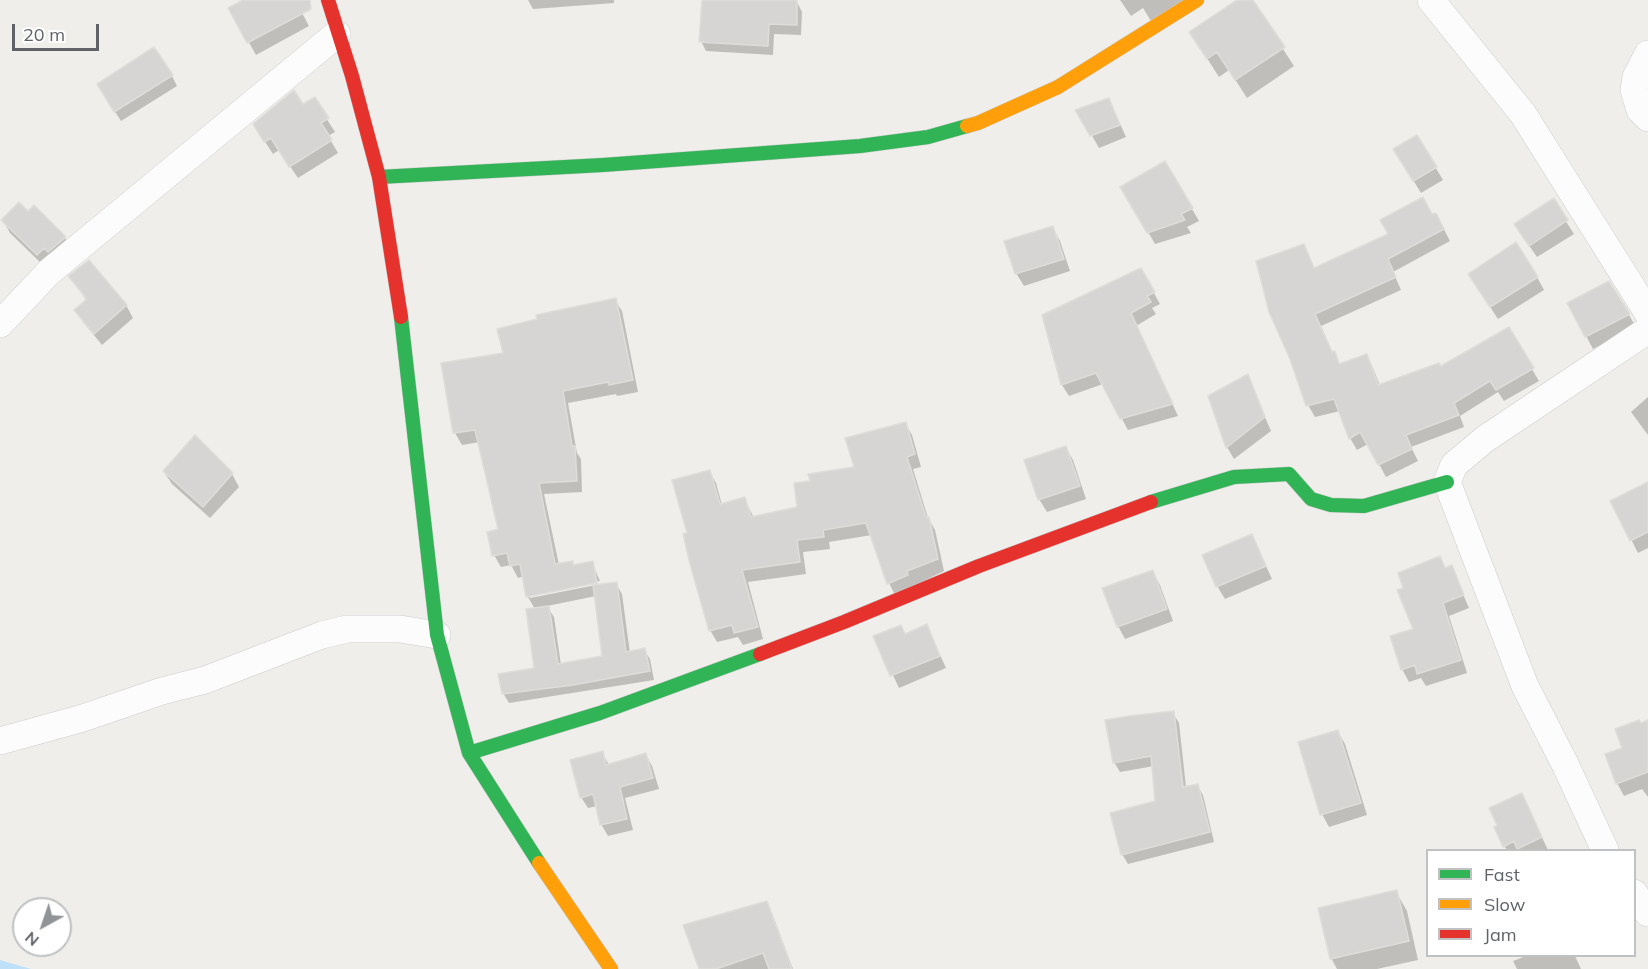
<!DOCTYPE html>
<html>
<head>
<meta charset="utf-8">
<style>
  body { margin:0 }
  #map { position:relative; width:1648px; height:969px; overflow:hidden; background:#efeeea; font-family:Mulish,sans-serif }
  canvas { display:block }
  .legend { position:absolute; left:1426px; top:849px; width:210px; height:108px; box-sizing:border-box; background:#fff; border:2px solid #bfc1c3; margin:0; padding:8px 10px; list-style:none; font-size:18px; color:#5f6368 }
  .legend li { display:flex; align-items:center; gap:12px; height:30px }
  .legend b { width:30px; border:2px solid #bfc1c3 }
  .north { position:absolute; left:12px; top:897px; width:60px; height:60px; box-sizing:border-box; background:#fff; border:2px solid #bfc1c3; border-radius:50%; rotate:220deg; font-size:16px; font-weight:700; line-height:24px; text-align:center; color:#5f6368 }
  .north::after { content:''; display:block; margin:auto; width:21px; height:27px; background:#919496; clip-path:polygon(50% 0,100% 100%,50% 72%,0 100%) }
  .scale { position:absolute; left:12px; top:24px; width:87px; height:27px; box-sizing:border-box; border:3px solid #5f6368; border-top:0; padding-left:8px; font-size:18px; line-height:21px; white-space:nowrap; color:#5f6368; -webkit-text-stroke:4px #fff; paint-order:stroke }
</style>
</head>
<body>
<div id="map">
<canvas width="1648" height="969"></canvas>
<ul class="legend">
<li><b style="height:8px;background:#30b455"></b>Fast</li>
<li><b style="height:8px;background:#ff9f0a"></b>Slow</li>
<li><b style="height:8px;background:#e5322d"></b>Jam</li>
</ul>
<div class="north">N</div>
<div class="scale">20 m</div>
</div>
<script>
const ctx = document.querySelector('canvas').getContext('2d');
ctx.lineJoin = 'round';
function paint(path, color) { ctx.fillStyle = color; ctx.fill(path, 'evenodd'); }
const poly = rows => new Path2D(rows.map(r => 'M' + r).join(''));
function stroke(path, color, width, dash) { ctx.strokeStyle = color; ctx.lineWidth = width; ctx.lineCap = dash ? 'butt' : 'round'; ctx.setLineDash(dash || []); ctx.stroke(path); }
paint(poly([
  [0,960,31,969,0,969]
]), '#bfe0f9');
paint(poly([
  [247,0,295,0,309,26,256,55,230,9],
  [528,0,614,0,614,3,533,9],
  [703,0,797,2,802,12,801,35,774,34,773,55,706,51,701,41],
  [1120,0,1189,0,1151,21,1143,8,1131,16],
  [1240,0,1251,0,1294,66,1247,98,1229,70,1219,77,1191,33],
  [172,76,177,86,121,121,104,95],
  [314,99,335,132,328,136,338,153,298,178,279,150,273,154,262,137],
  [1109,99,1126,137,1099,148,1078,111],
  [1417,137,1443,180,1421,193,1395,150],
  [1165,163,1199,221,1187,227,1191,233,1155,244,1122,187],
  [1553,201,1574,234,1537,257,1523,237],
  [34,207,65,238,72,250,45,267,10,233,3,220,28,213],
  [1436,214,1450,241,1393,272,1401,290,1321,326,1333,353,1341,365,1367,356,1373,368,1380,386,1441,368,1508,329,1539,381,1504,401,1498,392,1460,416,1464,427,1411,447,1418,461,1386,477,1368,444,1357,450,1350,438,1340,411,1315,417,1308,405,1303,245,1315,269],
  [1053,228,1060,241,1070,271,1024,286,1016,273],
  [1141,270,1160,304,1152,308,1156,314,1136,326,1178,416,1128,430,1103,384,1069,396,1062,385],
  [70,277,126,305,133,318,102,345,83,322,76,310,87,301],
  [1537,277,1544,290,1498,319,1477,287],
  [615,300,622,311,638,392,617,396,616,394,568,403,577,453,581,459,582,492,544,494,559,565,572,563,574,566,592,563,600,581,530,595,530,598,601,584,601,586,616,584,622,594,630,653,644,650,650,659,654,680,509,703,503,693,536,669,535,609,528,597,524,576,518,578,511,565,501,567,494,555,500,531,480,442,462,445,455,433,443,365,505,354],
  [596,596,604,657,561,665,554,617,547,606],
  [1569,304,1629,315,1636,327,1593,349],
  [1247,376,1271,431,1234,459,1227,447,1210,396],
  [1648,397,1648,435,1631,412],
  [905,423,912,435,921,467,913,469,928,518,935,530,944,571,895,595,889,583,872,535,829,542,830,549,803,552,806,574,748,582,763,639,743,645,738,637,717,642,710,630,689,534,709,471,716,483,722,505,744,498,754,518,799,508,811,482,855,468],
  [195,438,232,474,239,487,210,518,172,484,164,472],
  [1066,448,1073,460,1086,499,1047,512,1039,499],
  [1648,484,1648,548,1638,553,1612,502],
  [1252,536,1272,579,1225,599,1217,586],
  [1451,567,1469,608,1449,616,1467,673,1426,686,1421,678,1409,682,1402,669,1415,630,1446,569],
  [1153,572,1160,585,1173,621,1125,639,1118,626],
  [927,626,946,668,899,688,875,637,901,627,906,635],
  [1173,713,1179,723,1186,787,1197,785,1203,795,1214,842,1128,864,1122,854,1157,802,1154,766,1120,772,1114,762],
  [1648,722,1648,797,1642,789,1624,796,1617,783,1640,725],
  [1338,732,1345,744,1367,815,1329,827,1322,814],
  [602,753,609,765,646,755,652,766,659,789,625,798,633,830,608,836,601,824,597,806,588,808,581,797],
  [1528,808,1548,850,1507,850,1504,846],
  [1396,892,1407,911,1418,960,1377,969,1337,969,1331,958],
  [766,903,772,913,793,969,701,969],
  [1526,956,1575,956,1581,969,1517,969,1513,961]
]), '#0003');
const building = poly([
  [243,0,310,0,311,9,247,43,228,8,243,0],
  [702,0,797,0,797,25,769,24,768,46,699,42,702,0],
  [1237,0,1253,0,1285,47,1235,80,1217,52,1207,59,1189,32,1237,0],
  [154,47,173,75,114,112,97,84,154,47],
  [294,90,303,104,315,97,329,118,321,123,332,140,289,167,271,138,264,142,253,124,294,90],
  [1109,98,1120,125,1090,136,1075,110,1109,98],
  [1417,135,1437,167,1413,181,1393,149,1417,135],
  [1165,161,1193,208,1181,214,1185,220,1147,233,1120,187,1165,161],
  [1423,197,1432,214,1436,213,1444,229,1388,259,1396,277,1315,314,1332,352,1335,351,1339,364,1367,354,1378,385,1439,363,1441,366,1509,327,1534,368,1496,390,1490,381,1454,403,1459,415,1406,435,1412,449,1378,465,1360,432,1349,439,1334,399,1306,406,1290,359,1269,312,1256,261,1304,244,1314,268,1388,234,1380,220,1423,197],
  [1554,198,1568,220,1529,246,1514,224,1554,198],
  [19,202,28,211,34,205,66,237,48,252,44,248,37,255,1,220,19,202],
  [1053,226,1064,259,1015,274,1004,241,1053,226],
  [1516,242,1538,277,1490,307,1468,274,1516,242],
  [89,260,127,305,94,334,74,310,87,299,68,276,89,260],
  [1141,268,1155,292,1147,296,1151,302,1131,313,1173,404,1120,419,1096,373,1061,385,1042,315,1141,268],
  [1609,281,1630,314,1585,337,1567,303,1609,281],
  [616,298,633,380,609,385,608,382,563,391,572,446,575,446,577,481,539,483,555,564,573,561,573,565,593,561,597,583,526,597,520,564,510,566,507,553,492,556,487,532,498,529,475,430,453,433,441,363,503,353,497,329,537,319,536,315,616,298],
  [1248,374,1265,417,1226,448,1208,396,1248,374],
  [906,422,915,454,907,457,926,517,929,517,938,559,907,571,908,575,887,584,866,523,823,530,824,537,797,540,800,562,742,570,758,627,734,633,732,625,709,631,690,564,683,534,687,533,672,480,710,470,720,504,745,497,751,517,797,507,794,483,810,481,808,474,854,467,845,438,906,422],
  [195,435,233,473,203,507,163,471,195,435],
  [1066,446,1080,486,1038,500,1024,460,1066,446],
  [1648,482,1648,532,1630,541,1610,501,1648,482],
  [1252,534,1266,566,1216,587,1202,555,1252,534],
  [1440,556,1445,568,1452,565,1464,595,1443,603,1461,660,1417,674,1415,665,1401,670,1390,636,1413,629,1397,590,1403,588,1398,573,1440,556],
  [1153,570,1167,609,1117,627,1102,588,1153,570],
  [617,582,626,652,645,648,650,671,573,685,502,694,498,674,534,668,526,609,549,606,558,664,602,656,593,585,617,582],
  [927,624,940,656,890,676,873,636,901,625,905,634,927,624],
  [1174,711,1183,787,1198,784,1210,832,1121,855,1110,813,1155,801,1151,756,1113,763,1105,720,1129,716,1174,711],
  [1639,720,1641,723,1648,720,1648,772,1616,784,1605,754,1622,748,1615,729,1639,720],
  [1338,730,1361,803,1320,815,1298,742,1338,730],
  [603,751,606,765,646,753,653,778,620,787,627,819,600,825,593,794,580,798,570,760,603,751],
  [1522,793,1542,837,1517,849,1514,841,1503,847,1494,827,1497,825,1489,808,1522,793],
  [1397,890,1409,941,1330,959,1318,908,1397,890],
  [767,901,792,969,769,969,763,953,716,969,699,969,683,925,767,901]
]);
paint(building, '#d6d5d3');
stroke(building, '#deddd9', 1.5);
const street = poly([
  [1431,0,1523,114,1648,313],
  [1648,54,1636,77,1634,90,1640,110,1648,118],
  [0,324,49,272,337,34],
  [0,741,83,718,162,691,205,680,322,635,347,629,400,629,437,635],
  [1605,850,1565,764,1525,686,1447,482,1454,465,1485,439,1648,330],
  [1634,893,1648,913]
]);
const fast = poly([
  [379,177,603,165,860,146,928,137,967,126],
  [401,317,437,635,469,753,539,863],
  [1151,502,1234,477,1289,474,1311,499,1331,505,1364,506,1447,482],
  [469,753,600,713,760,654]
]);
const slow = poly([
  [967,126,978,123,1058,87,1197,0],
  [539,863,611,969]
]);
const jam = poly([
  [328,0,352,76,379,177,401,317],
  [760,654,844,622,979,566,1151,502]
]);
stroke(street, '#cbcccc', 28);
stroke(fast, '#cacacb', 15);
stroke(slow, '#cacacb', 15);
stroke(jam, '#cacacb', 15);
stroke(street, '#fdfcfc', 27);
stroke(fast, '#30b455', 14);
stroke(slow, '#ff9f0a', 14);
stroke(jam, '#e5322d', 14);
</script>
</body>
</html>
